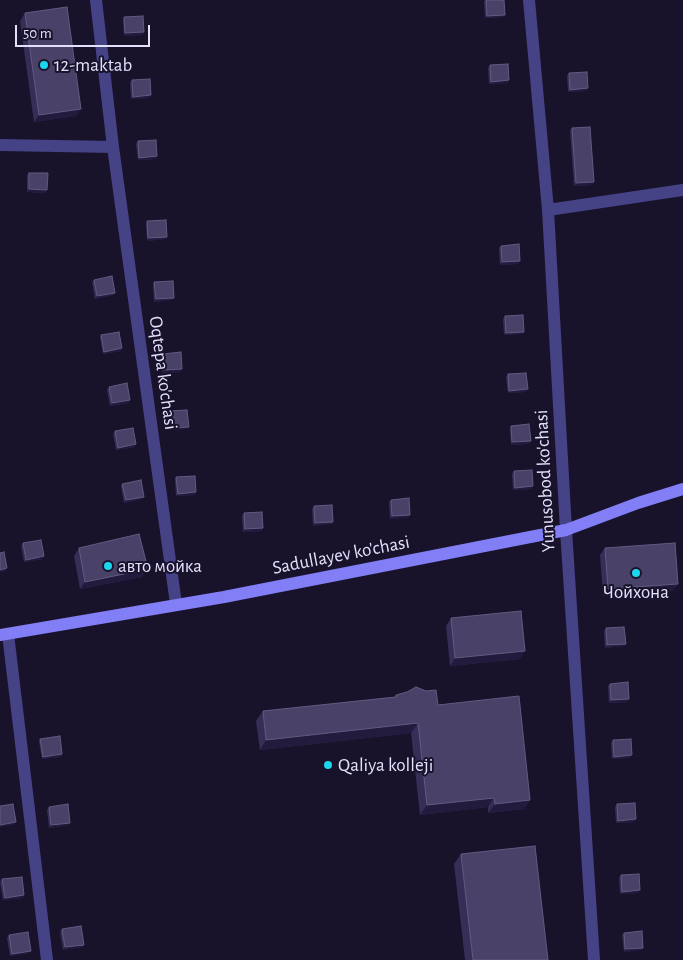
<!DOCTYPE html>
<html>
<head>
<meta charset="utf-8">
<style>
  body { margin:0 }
  #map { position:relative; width:683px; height:960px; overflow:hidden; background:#18132b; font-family:"Alegreya Sans",sans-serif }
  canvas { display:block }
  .scale { position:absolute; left:15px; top:25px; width:135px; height:22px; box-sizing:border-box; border:2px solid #e3e0fd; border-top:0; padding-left:6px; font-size:15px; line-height:18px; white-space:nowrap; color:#e3e0fd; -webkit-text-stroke:4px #18132b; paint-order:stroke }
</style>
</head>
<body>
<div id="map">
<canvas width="683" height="960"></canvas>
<div class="scale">50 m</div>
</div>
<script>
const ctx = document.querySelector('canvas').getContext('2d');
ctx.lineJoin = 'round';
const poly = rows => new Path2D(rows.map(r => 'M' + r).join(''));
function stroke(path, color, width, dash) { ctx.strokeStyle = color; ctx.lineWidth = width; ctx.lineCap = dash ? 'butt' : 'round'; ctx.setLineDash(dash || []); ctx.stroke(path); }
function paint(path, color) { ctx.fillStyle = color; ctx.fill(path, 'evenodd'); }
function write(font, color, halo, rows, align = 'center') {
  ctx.font = font + ' "Alegreya Sans",sans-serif'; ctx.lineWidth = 4; ctx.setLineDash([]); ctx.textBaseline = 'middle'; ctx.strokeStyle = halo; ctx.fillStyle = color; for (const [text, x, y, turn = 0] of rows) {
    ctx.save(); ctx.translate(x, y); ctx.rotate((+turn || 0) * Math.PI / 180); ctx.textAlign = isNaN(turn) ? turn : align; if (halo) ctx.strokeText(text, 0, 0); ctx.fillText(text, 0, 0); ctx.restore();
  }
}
stroke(poly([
  [96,0,113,147,176,604],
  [529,0,548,210,566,530,594,960],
  [0,145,113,147],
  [548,210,683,190],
  [8,634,47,960]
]), '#454286', 12);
stroke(poly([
  [0,635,224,597,566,530,638,503,683,489]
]), '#827ef5', 12);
paint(poly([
  [485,0,505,15,503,17,485,18,484,2],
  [25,13,81,109,76,116,34,122,20,21],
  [124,17,144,32,142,35,124,36,123,20],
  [490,65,509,80,507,83,489,84,488,68],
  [569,73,588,88,586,91,568,92,567,76],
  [132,80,151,95,149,98,131,99,130,83],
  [572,128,594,182,592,185,574,186,570,131],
  [138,141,157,156,156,159,138,160,136,144],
  [29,173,47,190,45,193,27,192,27,175],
  [147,221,167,237,165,239,147,241,146,224],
  [501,246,520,261,518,264,500,265,499,248],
  [94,280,115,293,113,295,95,299,92,282],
  [154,282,174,298,172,300,154,302,153,285],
  [505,316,522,334,504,335,503,319],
  [101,335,122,348,121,351,103,354,100,337],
  [163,354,180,372,162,373,161,356],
  [508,374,526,392,508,393,506,377],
  [109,387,130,400,128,403,110,406,107,390],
  [169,411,187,429,168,430,167,414],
  [511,426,529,444,511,445,510,428],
  [115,431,135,447,116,450,113,434],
  [514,471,533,486,531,489,513,490,512,474],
  [176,477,194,495,176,496,175,479],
  [122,484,142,499,124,503,121,486],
  [391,500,410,515,408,517,390,519,389,502],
  [314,506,333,522,331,524,313,526,312,509],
  [244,513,263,528,262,531,243,532,242,516],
  [23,543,43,559,24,562,21,546],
  [79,548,142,577,80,589,74,556],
  [605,548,673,591,603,596,600,555],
  [451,618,520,659,450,666,446,626],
  [606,628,626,644,624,646,605,648,604,631],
  [610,684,627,702,609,703,608,686],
  [396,695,438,705,530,800,524,809,488,813,488,807,420,815,411,733,260,750,256,721,263,711,394,697],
  [40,739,62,754,61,757,42,759,39,741],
  [613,740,630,758,612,759,611,743],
  [617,804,634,822,616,823,615,807],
  [49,807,70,823,68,825,49,828,47,810],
  [461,854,548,960,465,960,454,864],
  [621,875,640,890,638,893,620,894,619,878],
  [2,879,24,895,22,898,3,900,0,882],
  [62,929,84,945,82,947,63,950,60,932],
  [624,933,642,950,624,952,622,935],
  [9,935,31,951,29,953,10,956,7,938]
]), '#372e57');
paint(poly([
  [505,15,503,17,485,18,487,16],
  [144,32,142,35,124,36,125,33],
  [509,80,507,83,489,84,491,82],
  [588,88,586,91,568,92,570,90],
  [151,95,149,98,131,99,133,97],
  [81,109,76,116,34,122,39,115],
  [157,156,156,159,138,160,139,158],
  [594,182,592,185,574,186,576,183],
  [29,189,47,190,45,193,27,192],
  [167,237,165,239,147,241,148,238],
  [520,261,518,264,500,265,502,262],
  [115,293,113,295,95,299,97,296],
  [174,298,172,300,154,302,156,299],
  [524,332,522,334,504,335,506,333],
  [122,348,121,351,103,354,104,352],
  [182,369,180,372,162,373,164,370],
  [528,389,526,392,508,393,509,391],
  [130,400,128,403,110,406,112,403],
  [189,427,187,429,168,430,170,428],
  [531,441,529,444,511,445,512,442],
  [136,444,135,447,116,450,118,448],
  [533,486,531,489,513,490,515,488],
  [196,492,194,495,176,496,178,494],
  [144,497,142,499,124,503,126,500],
  [410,515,408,517,390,519,392,516],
  [333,522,331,524,313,526,315,523],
  [263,528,262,531,243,532,245,529],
  [44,556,43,559,24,562,26,560],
  [7,568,6,571,0,572,0,570],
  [148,569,142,577,80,589,85,582],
  [678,584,673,591,603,596,608,589],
  [626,644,624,646,605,648,607,645],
  [525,651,520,659,450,666,455,658],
  [629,699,627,702,609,703,611,700],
  [418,723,411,733,260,750,266,740],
  [62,754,61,757,42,759,43,757],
  [632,755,630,758,612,759,614,757],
  [494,798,488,807,420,815,427,805],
  [530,800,524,809,488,813,495,804],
  [636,819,634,822,616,823,618,821],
  [16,822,14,825,0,827,0,825],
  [70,823,68,825,49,828,51,825],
  [640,890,638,893,620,894,622,892],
  [24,895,22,898,3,900,5,898],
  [84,945,82,947,63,950,65,947],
  [643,948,642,950,624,952,625,949],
  [31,951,29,953,10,956,12,954]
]), '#231b3e');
const building = poly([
  [486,0,504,0,505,15,487,16,486,0],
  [67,7,81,109,39,115,25,13,67,7],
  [143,16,144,32,125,33,124,17,143,16],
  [508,64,509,80,491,82,490,65,508,64],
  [587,72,588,88,570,90,569,73,587,72],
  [150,79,151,95,133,97,132,80,150,79],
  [590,127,594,182,576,183,572,128,590,127],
  [156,140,157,156,139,158,138,141,156,140],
  [29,173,48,173,47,190,29,189,29,173],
  [166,220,167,237,148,238,147,221,166,220],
  [519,244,520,261,502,262,501,246,519,244],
  [112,276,115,293,97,296,94,280,112,276],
  [173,281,174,298,156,299,154,282,173,281],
  [523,315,524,332,506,333,505,316,523,315],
  [119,332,122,348,104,352,101,335,119,332],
  [181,352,182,369,164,370,163,354,181,352],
  [526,373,528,389,509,391,508,374,526,373],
  [127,383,130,400,112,403,109,387,127,383],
  [187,410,189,427,170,428,169,411,187,410],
  [529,424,531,441,512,442,511,426,529,424],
  [133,428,136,444,118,448,115,431,133,428],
  [532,470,533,486,515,488,514,471,532,470],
  [195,476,196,492,178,494,176,477,195,476],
  [141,480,144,497,126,500,122,484,141,480],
  [409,498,410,515,392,516,391,500,409,498],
  [332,505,333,522,315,523,314,506,332,505],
  [262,512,263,528,245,529,244,513,262,512],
  [139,534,148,569,85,582,79,548,139,534],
  [41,540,44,556,26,560,23,543,41,540],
  [675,543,678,584,608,589,605,548,675,543],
  [4,552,7,568,0,570,0,553,4,552],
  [521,611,525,651,455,658,451,618,521,611],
  [624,627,626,644,607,645,606,628,624,627],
  [628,682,629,699,611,700,610,684,628,682],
  [416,687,426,691,436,690,438,705,519,696,530,800,495,804,494,798,427,805,418,723,266,740,263,711,396,697,396,695,407,692,416,687],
  [60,736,62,754,43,757,40,739,60,736],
  [631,739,632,755,614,757,613,740,631,739],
  [635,803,636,819,618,821,617,804,635,803],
  [13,804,16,822,0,825,0,806,13,804],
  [68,804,70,823,51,825,49,807,68,804],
  [535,846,548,960,473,960,461,854,535,846],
  [639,874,640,890,622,892,621,875,639,874],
  [22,877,24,895,5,898,2,879,22,877],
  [81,926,84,945,65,947,62,929,81,926],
  [642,931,643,948,625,949,624,933,642,931],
  [28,932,31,951,12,954,9,935,28,932]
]);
paint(building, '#494168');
stroke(building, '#625a80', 1);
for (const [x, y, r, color] of [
  [44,65,5,"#1ad7ee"],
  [108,566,5,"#1ad7ee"],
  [636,573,5,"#1ad7ee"],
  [328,765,5,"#1ad7ee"]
]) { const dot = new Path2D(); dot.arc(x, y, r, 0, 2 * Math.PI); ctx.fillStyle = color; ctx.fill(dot); stroke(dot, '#18132b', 2); }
write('19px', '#e3e0fd', '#18132b', [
  ["12-maktab",54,65],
  ["авто мойка",118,566],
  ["Чойхона",636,592,"center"],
  ["Qaliya kolleji",338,765]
], 'left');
write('19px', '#e3e0fd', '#18132b', [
  ["Oqtepa ko'chasi",163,373,82],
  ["Yunusobod ko'chasi",545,481,-93],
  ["Sadullayev ko'chasi",341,555,-11]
]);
</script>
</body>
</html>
